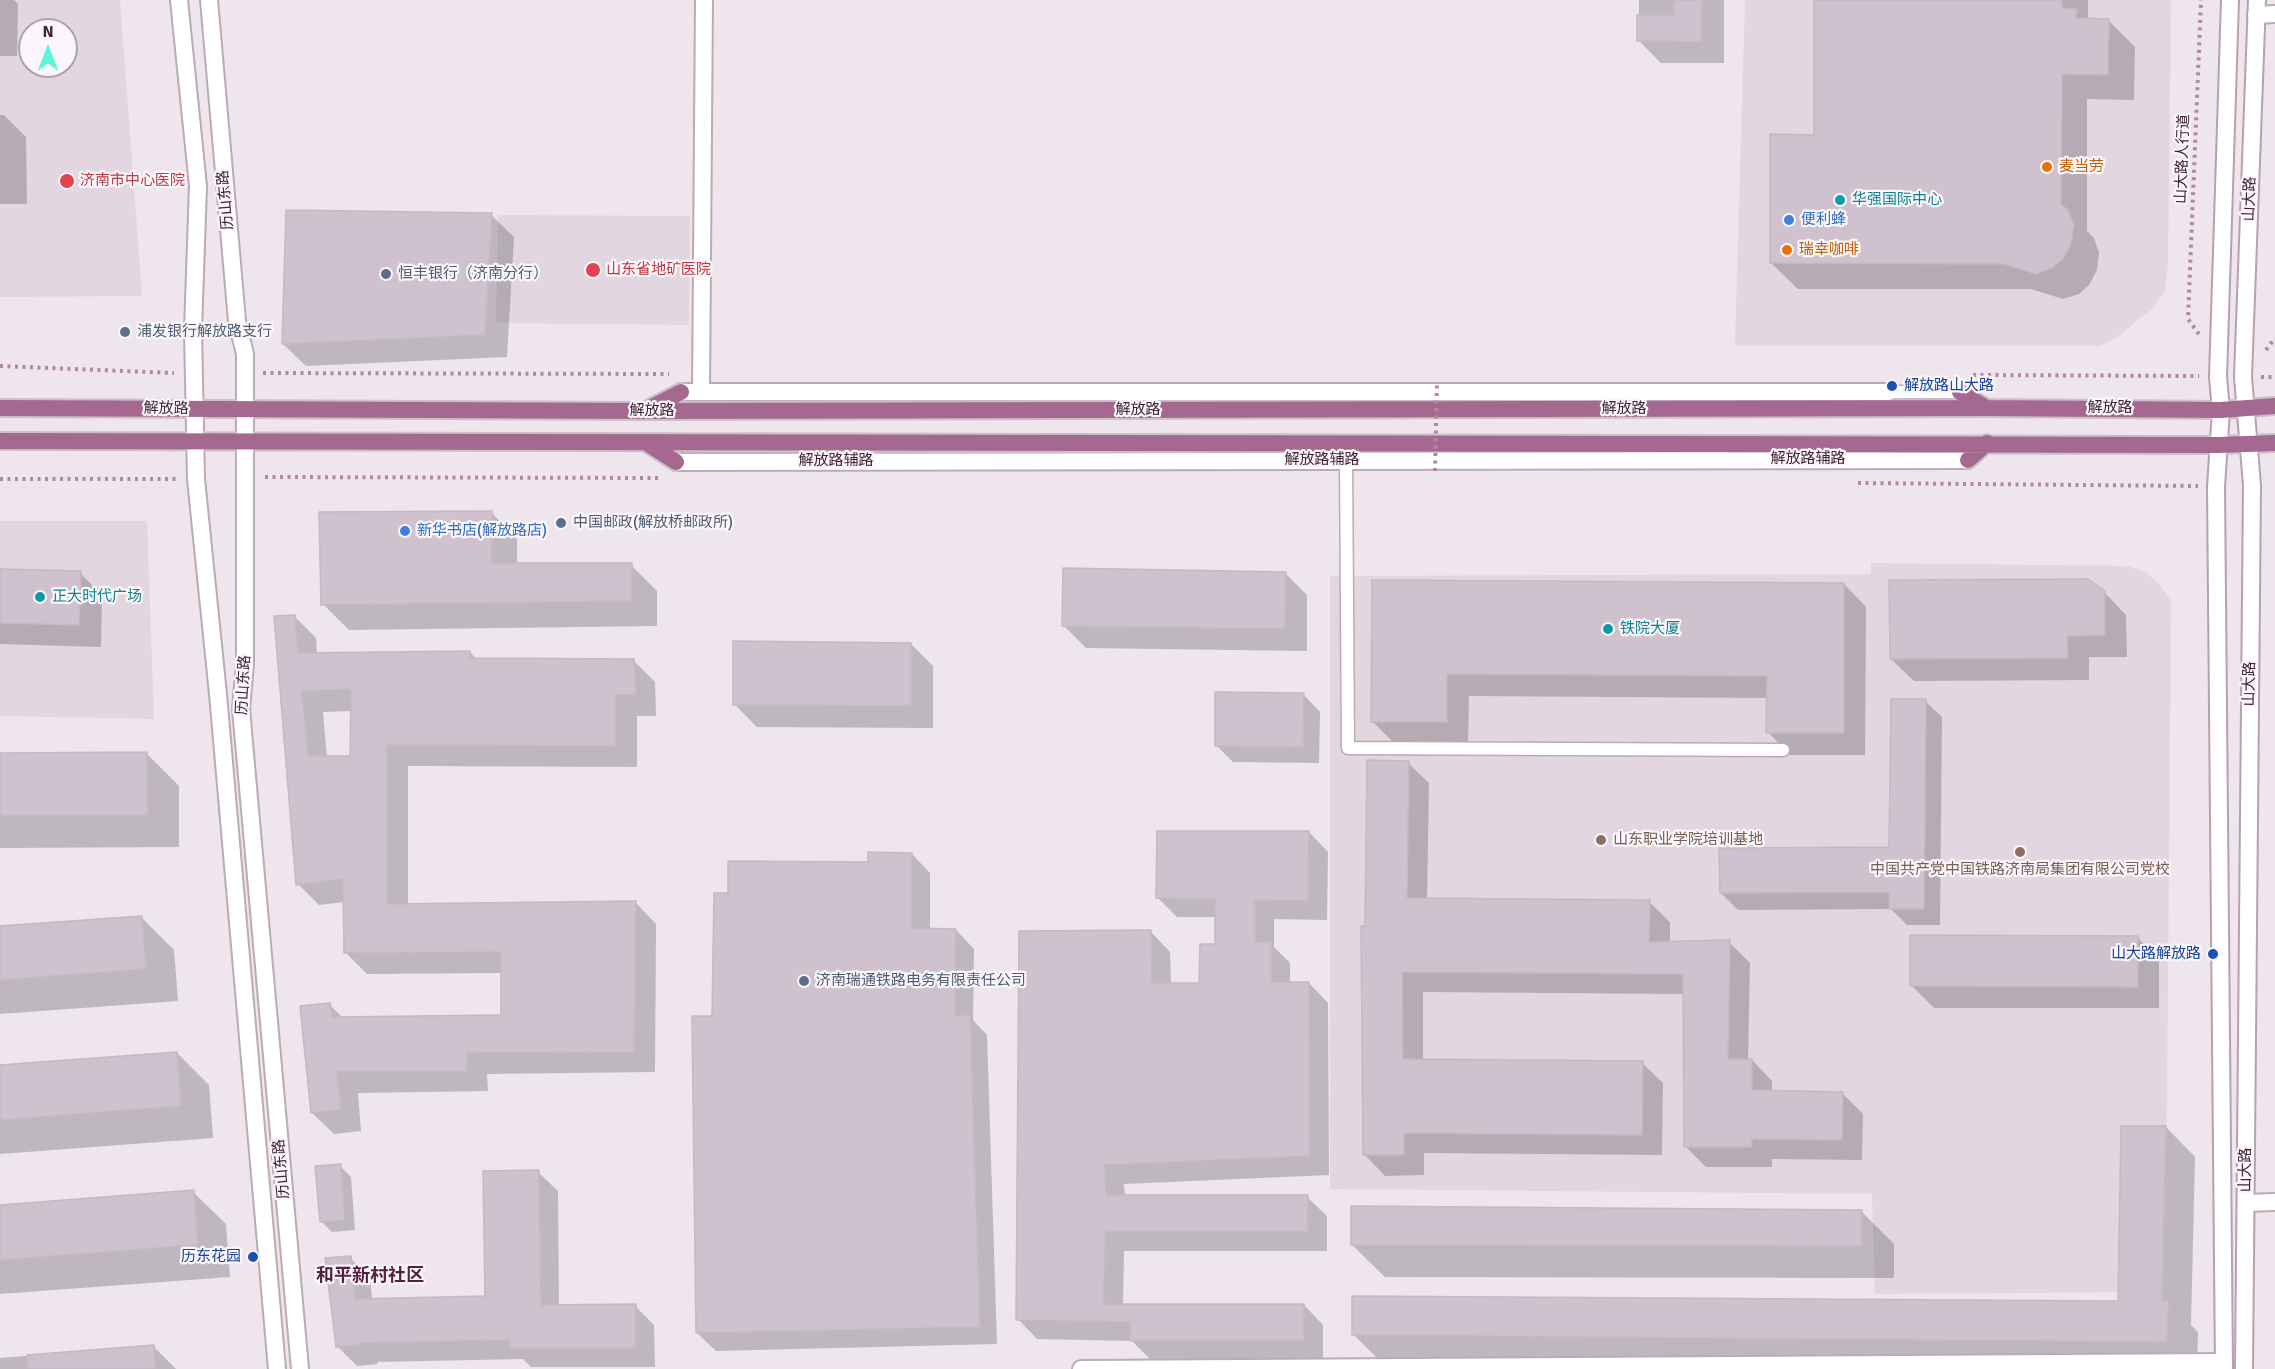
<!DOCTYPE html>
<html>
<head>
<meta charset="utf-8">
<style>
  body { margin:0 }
  #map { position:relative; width:2275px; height:1369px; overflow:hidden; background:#eee5ed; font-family:Signika,sans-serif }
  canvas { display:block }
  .north { position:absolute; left:18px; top:18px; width:60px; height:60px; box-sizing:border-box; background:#faf6fa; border:2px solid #b0a2ac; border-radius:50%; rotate:0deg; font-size:16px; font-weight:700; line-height:24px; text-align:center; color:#412338 }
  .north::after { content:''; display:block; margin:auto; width:21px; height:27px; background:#5df5db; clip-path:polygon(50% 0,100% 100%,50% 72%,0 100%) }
</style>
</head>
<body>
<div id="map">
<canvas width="2275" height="1369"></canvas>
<div class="north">N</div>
</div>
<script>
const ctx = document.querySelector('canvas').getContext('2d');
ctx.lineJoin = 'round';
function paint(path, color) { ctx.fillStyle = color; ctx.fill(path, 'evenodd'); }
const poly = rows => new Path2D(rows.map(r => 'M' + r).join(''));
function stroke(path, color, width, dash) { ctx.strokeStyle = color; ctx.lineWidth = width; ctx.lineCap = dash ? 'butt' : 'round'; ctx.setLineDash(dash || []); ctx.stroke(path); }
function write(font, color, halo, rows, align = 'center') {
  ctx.font = font + ' Signika,"Noto Sans SC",sans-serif'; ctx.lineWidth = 4.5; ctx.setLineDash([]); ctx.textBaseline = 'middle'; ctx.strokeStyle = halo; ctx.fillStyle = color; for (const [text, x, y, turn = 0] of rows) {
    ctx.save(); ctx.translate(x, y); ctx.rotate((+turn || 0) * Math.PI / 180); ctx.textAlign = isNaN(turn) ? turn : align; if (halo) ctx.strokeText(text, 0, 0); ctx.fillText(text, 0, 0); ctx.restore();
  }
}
paint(poly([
  [0,0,120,0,142,296,0,297],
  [30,30,66,30,66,66,30,66],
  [1745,0,2171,0,2168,262,2165,291,2153,308,2117,337,2100,346,1735,346],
  [498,215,690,216,689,325,496,323],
  [0,521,147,521,154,719,0,716],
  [1871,563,2128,566,2145,572,2160,585,2171,601,2167,1104,2161,1292,1875,1294,1872,1194,1330,1189,1330,576,1871,574]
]), '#e2d6e1');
paint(poly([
  [0,0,14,0,18,4,17,56,0,56],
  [1639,0,1724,0,1724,63,1661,63,1639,41],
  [1816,0,2088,0,2088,20,2108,20,2135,47,2134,100,2087,99,2087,231,2094,238,2099,253,2097,270,2089,285,2079,294,2063,299,2031,289,1798,289,1771,263,1815,136],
  [0,115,4,115,26,137,27,204,0,204],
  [491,215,514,237,507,357,306,366,283,344],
  [491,512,517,539,517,565,631,565,657,591,657,626,349,630,323,604],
  [0,571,80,573,102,595,101,647,0,644],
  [1285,573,1307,595,1307,651,1086,648,1064,626],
  [1373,582,1844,584,1866,607,1865,755,1790,755,1768,732,1768,698,1469,696,1468,744,1394,743,1372,721],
  [2104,592,2126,615,2127,657,2089,657,2089,680,1914,681,1891,659],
  [295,617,316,638,317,654,470,652,477,660,634,661,655,682,656,716,637,716,637,767,408,766,408,905,635,902,656,924,655,1072,487,1074,488,1091,358,1093,361,1131,334,1134,312,1113,330,1005,343,1018,503,1016,502,973,367,974,346,953,345,902,319,905,298,884],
  [352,711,352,758,327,758,323,712],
  [911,644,933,666,933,728,757,727,734,704],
  [1304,695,1320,712,1319,763,1233,762,1216,745],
  [1925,701,1942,717,1940,925,1907,925,1891,909,1738,910,1721,893,1891,849],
  [147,754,179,786,179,847,0,848,0,755],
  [1408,763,1429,783,1427,900,1649,902,1670,922,1670,943,1729,942,1750,963,1748,1060,1752,1060,1772,1081,1772,1092,1842,1093,1863,1114,1862,1160,1772,1159,1772,1167,1706,1167,1685,1146,1685,994,1423,992,1423,1061,1642,1063,1663,1083,1662,1155,1424,1153,1424,1175,1385,1176,1365,1155,1366,928],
  [1309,832,1328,852,1327,920,1274,919,1274,947,1290,963,1290,983,1309,983,1328,1003,1329,1175,1124,1184,1125,1197,1307,1197,1327,1216,1327,1251,1124,1251,1123,1305,1304,1305,1323,1325,1323,1360,1151,1360,1132,1341,1037,1339,1018,1319,1151,932,1170,952,1171,984,1201,984,1216,945,1217,917,1177,917,1157,897],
  [912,854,930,873,930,930,956,930,974,949,973,1020,987,1035,997,1344,716,1351,697,1333,714,1018,729,895],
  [142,918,174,950,178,1001,0,1014,0,928],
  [2137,937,2159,959,2159,1008,1934,1008,1912,986],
  [177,1053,209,1085,213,1138,0,1154,0,1067],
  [2166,1127,2195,1157,2191,1325,2198,1332,2197,1369,1383,1364,1353,1334,2120,1303],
  [340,1166,351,1177,355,1230,332,1232,321,1221],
  [538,1172,558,1191,559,1306,635,1306,654,1325,655,1367,531,1367,523,1359,377,1362,378,1364,357,1366,337,1346,350,1258,370,1277,372,1300,486,1298],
  [193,1192,226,1224,230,1277,0,1294,0,1206],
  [1861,1211,1894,1244,1894,1278,1385,1277,1352,1245],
  [153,1346,176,1369,0,1369,0,1358]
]), '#0003');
const building = poly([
  [1674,0,1702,0,1702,42,1637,41,1637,15,1673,15,1674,0],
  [1814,0,2062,0,2062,8,2077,9,2076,18,2109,19,2108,75,2062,74,2061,204,2068,210,2074,225,2071,244,2063,259,2052,268,2036,274,2004,264,1770,263,1770,134,1814,135,1814,0],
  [286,210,492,213,485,335,282,344,286,210],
  [492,511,492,563,632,563,632,601,321,605,319,512,492,511],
  [1063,568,1286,572,1285,629,1062,626,1063,568],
  [0,569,81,571,79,625,0,623,0,569],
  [2088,579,2105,591,2105,635,2067,636,2068,658,1890,659,1889,580,2088,579],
  [1372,580,1844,583,1844,733,1766,733,1767,676,1447,674,1447,722,1371,722,1372,580],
  [295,615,298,653,470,651,471,658,634,659,636,695,616,695,616,746,387,745,387,904,636,901,634,1052,467,1053,467,1071,337,1072,341,1110,311,1113,300,1006,330,1003,332,1017,501,1015,501,952,344,953,343,879,296,885,274,616,295,615],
  [351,689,350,756,308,756,302,691,351,689],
  [733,641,911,643,911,706,733,705,733,641],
  [1215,692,1304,693,1303,747,1215,746,1215,692],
  [1891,699,1926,699,1924,909,1889,909,1889,892,1720,893,1719,848,1889,847,1891,699],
  [147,752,148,815,0,816,0,753,147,752],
  [1367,760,1409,761,1407,898,1650,900,1649,942,1730,940,1728,1059,1752,1059,1752,1090,1843,1092,1842,1140,1752,1139,1752,1147,1684,1147,1683,974,1402,972,1403,1059,1643,1061,1642,1135,1404,1133,1404,1155,1363,1155,1361,926,1365,926,1367,760],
  [1157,831,1309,831,1308,901,1255,900,1255,942,1271,942,1271,982,1309,982,1310,1156,1105,1165,1106,1195,1308,1195,1308,1232,1105,1232,1104,1304,1304,1304,1304,1341,1130,1341,1130,1322,1016,1320,1019,931,1151,930,1152,983,1199,983,1200,944,1215,944,1215,899,1156,898,1157,831],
  [868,852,912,853,912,928,956,929,955,1015,970,1015,980,1327,696,1333,692,1016,712,1016,714,893,728,893,728,861,868,862,868,852],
  [142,916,146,969,0,980,0,926,142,916],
  [1910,935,2138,936,2138,987,1910,986,1910,935],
  [177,1052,181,1106,0,1120,0,1065,177,1052],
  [2121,1126,2166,1126,2162,1301,2169,1301,2167,1342,1352,1335,1352,1296,2118,1301,2121,1126],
  [341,1164,345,1220,320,1222,315,1166,341,1164],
  [539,1170,541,1305,636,1304,636,1348,510,1348,510,1340,359,1343,359,1345,336,1347,325,1258,351,1256,355,1299,485,1296,483,1171,539,1170],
  [194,1190,198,1245,0,1260,0,1205,194,1190],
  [1351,1206,1862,1210,1862,1246,1351,1245,1351,1206],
  [154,1345,156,1369,28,1369,27,1355,154,1345]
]);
paint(building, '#cfc1cd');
stroke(building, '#c8b7c5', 1.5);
const service = poly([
  [1888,392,1960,392],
  [1346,460,1348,748,1783,750]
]);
const minor = poly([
  [2256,15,2275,14],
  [701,392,704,0],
  [2246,1203,2275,1202],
  [1081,1369,2224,1362]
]);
const tertiary = poly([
  [179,0,198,186,193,330,196,479,218,694,277,1369],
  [209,0,237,321,245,354,245,664,241,709,300,1369],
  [681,392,1888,392],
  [676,462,1968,460]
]);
const secondary = poly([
  [2224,1369,2216,487,2221,410,2218,377,2230,0],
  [2244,1369,2252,485,2243,377,2257,0]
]);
const primary = poly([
  [1960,392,1985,407],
  [0,408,645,411,1986,408,2221,410,2275,406],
  [648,409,681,392],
  [0,441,2218,445,2275,443],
  [645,442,676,462],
  [1968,460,1987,443]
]);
stroke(service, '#baabb7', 15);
stroke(minor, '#baabb7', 20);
stroke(tertiary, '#baabb7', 20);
stroke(secondary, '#b7a0b2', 20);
stroke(primary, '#cac1c7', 20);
stroke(poly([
  [2199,334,2188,319,2201,0],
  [2266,350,2275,338],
  [0,366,174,373],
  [263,373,669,374],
  [1973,375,2199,376],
  [2261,377,2275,377],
  [265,477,662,478],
  [0,479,176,479],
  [1858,483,2198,486]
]), '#b385a6', 4, [3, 4.5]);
stroke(service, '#fff', 12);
stroke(minor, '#fff', 16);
stroke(tertiary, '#fff', 16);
stroke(secondary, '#fff', 16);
stroke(primary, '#a56991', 16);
stroke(poly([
  [1435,471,1437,384]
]), '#b385a6', 4, [3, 4.5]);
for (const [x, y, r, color] of [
  [2047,167,6,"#e8710a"],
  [67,181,8,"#e0444e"],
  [1840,200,6,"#0f9aa8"],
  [1789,220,6,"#3f7fe0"],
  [1787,250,6,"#e8710a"],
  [593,270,8,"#e0444e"],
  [386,274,6,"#5c6f8a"],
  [125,332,6,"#5c6f8a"],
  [1892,386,6,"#1a4fb4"],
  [561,523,6,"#5c6f8a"],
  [405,531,6,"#3f7fe0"],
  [40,597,6,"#0f9aa8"],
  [1608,629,6,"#0f9aa8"],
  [1601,840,6,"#8d6e63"],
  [2020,852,6,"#8d6e63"],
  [2213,954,6,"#1a4fb4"],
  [804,981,6,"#5c6f8a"],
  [253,1257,6,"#1a4fb4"]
]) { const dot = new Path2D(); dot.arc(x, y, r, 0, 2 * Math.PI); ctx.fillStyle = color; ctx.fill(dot); stroke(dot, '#faf6fa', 2); }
write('15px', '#412338', '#faf6fa', [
  ["山大路人行道",2183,159,-88],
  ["山大路",2250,199,-88],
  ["历山东路",226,200,-95],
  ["解放路",2110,408],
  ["解放路",166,409,1],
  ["解放路",1624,409],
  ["解放路",1138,410],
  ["解放路",652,411],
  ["解放路辅路",1808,459],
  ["解放路辅路",1322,460],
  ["解放路辅路",836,461],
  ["山大路",2250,684,-89],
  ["历山东路",244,685,-87],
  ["历山东路",282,1169,-95],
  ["山大路",2246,1170,-90]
]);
write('15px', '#c56008', '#faf6fa', [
  ["麦当劳",2059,167],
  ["瑞幸咖啡",1799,250]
], 'left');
write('15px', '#be3a42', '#faf6fa', [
  ["济南市中心医院",80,181],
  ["山东省地矿医院",606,270]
], 'left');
write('15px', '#0d838f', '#faf6fa', [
  ["华强国际中心",1852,200],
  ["正大时代广场",52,597],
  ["铁院大厦",1620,629]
], 'left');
write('15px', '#366cbe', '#faf6fa', [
  ["便利蜂",1801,220],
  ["新华书店(解放路店)",417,531]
], 'left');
write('15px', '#4e5e75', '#faf6fa', [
  ["恒丰银行（济南分行）",398,274],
  ["浦发银行解放路支行",137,332],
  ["中国邮政(解放桥邮政所)",573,523],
  ["济南瑞通铁路电务有限责任公司",816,981]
], 'left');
write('15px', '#164399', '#faf6fa', [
  ["解放路山大路",1904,386,"left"],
  ["山大路解放路",2201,954],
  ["历东花园",241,1257]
], 'right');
write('15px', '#785e54', '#faf6fa', [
  ["山东职业学院培训基地",1613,840],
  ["中国共产党中国铁路济南局集团有限公司党校",2020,870,"center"]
], 'left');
write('bold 18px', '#541e41', '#faf6fa', [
  ["和平新村社区",370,1276]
]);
</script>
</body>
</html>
